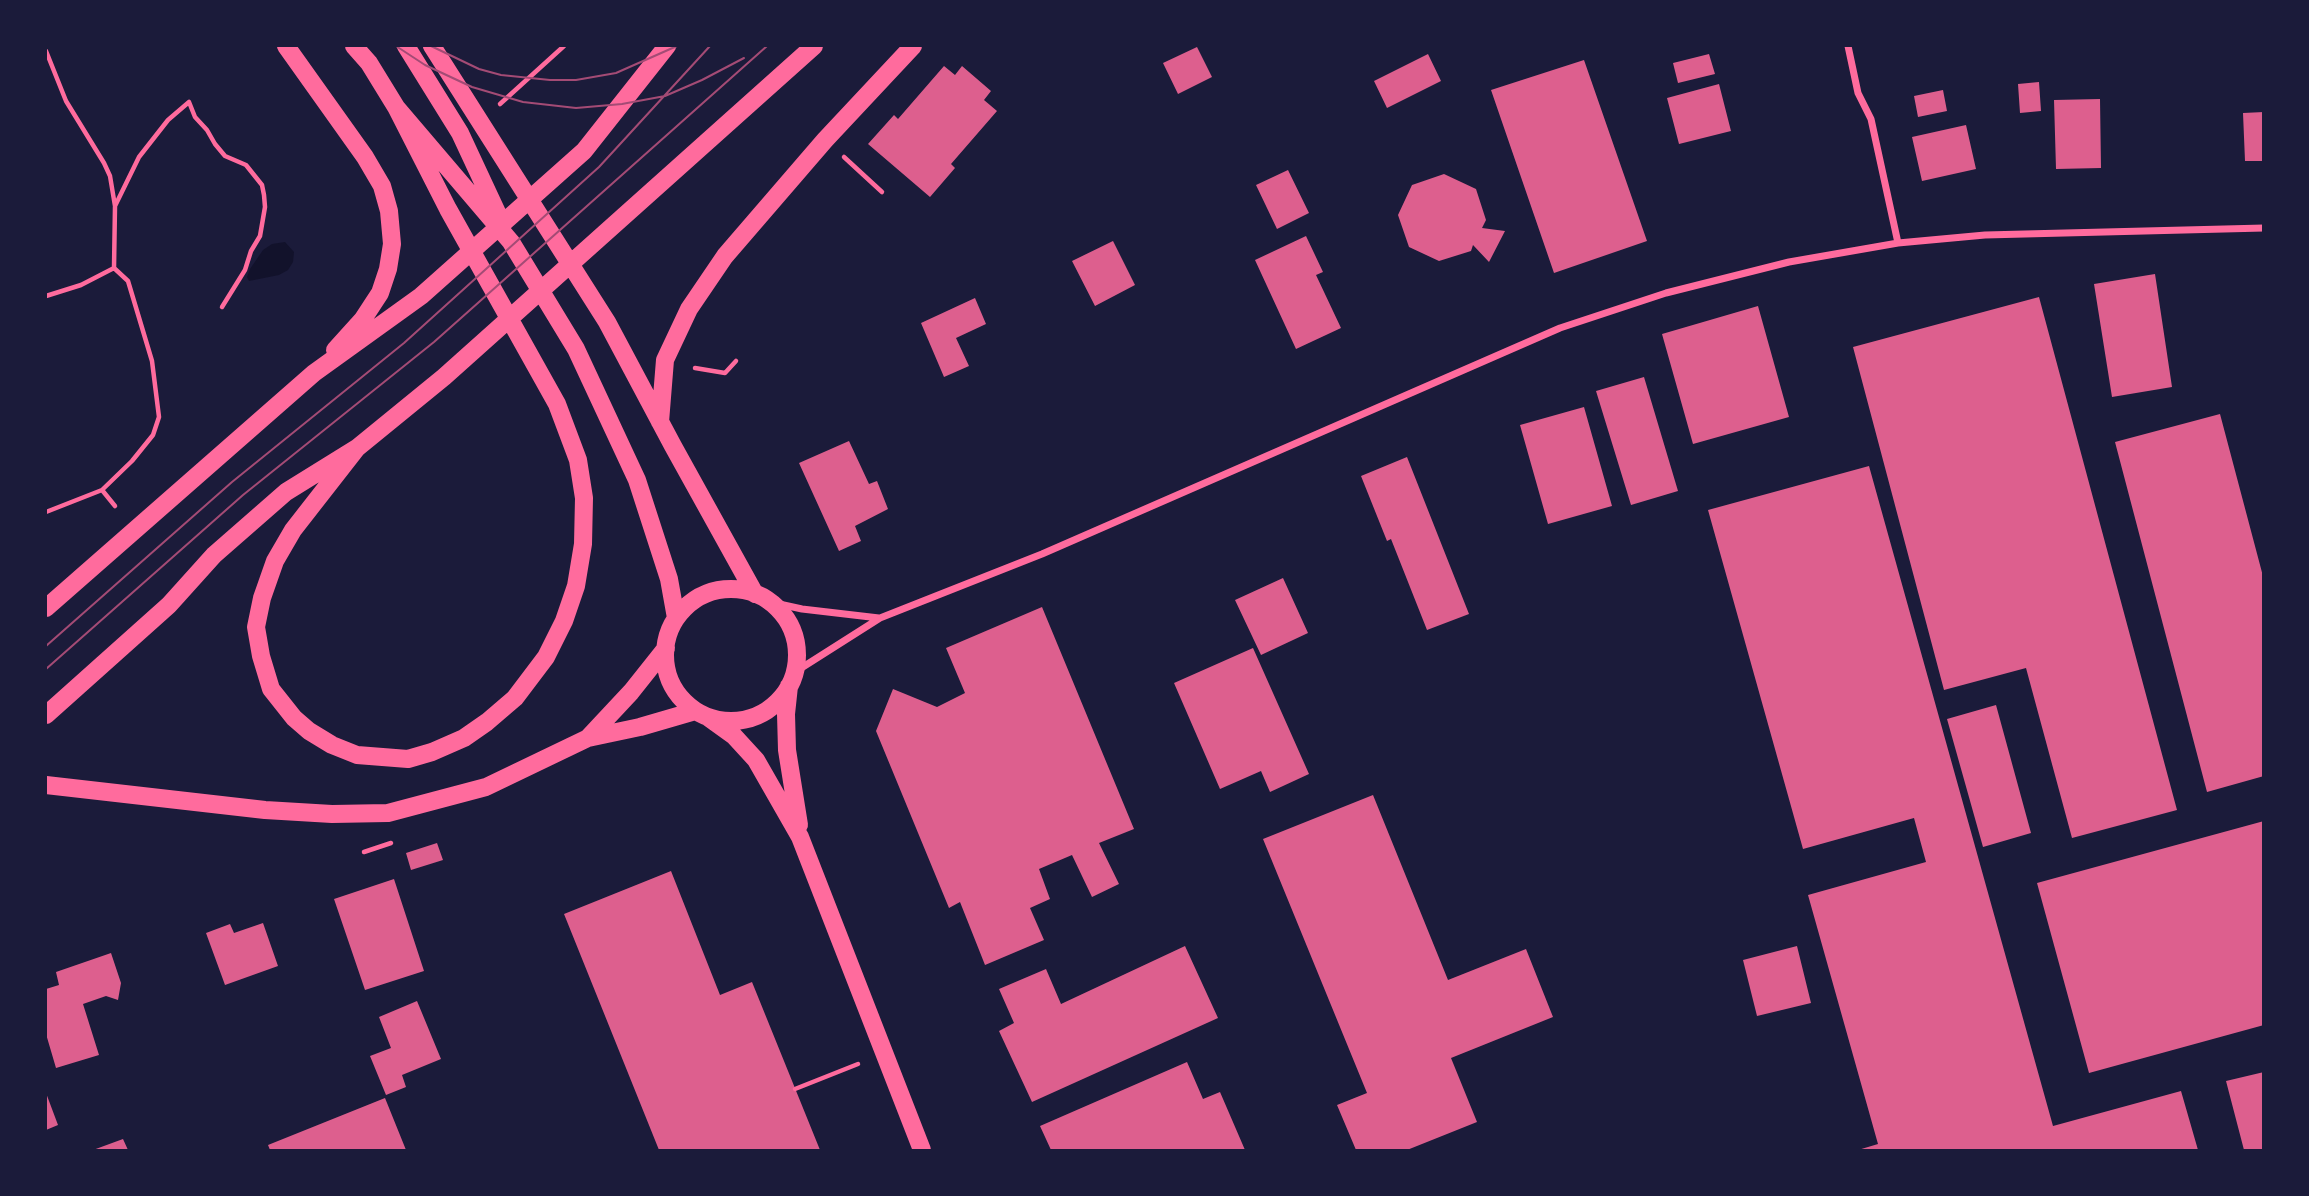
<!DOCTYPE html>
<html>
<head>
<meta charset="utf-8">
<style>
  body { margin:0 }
  #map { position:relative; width:2309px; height:1196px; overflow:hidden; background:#1b1b3a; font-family:"Public Sans",sans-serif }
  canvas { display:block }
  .frame { position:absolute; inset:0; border:47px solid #1b1b3a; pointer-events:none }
</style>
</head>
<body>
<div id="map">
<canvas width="2309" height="1196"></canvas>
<div class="frame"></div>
</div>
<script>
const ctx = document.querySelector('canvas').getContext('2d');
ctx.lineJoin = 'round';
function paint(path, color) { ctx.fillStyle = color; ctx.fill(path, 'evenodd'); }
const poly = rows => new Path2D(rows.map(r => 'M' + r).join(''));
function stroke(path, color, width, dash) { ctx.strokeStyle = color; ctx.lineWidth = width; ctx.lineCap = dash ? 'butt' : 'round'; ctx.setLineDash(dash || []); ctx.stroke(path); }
paint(poly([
  [285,242,294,252,293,262,288,270,279,275,249,281,247,277,250,269,263,250,272,244]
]), '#12122b');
paint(poly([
  [1197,47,1212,77,1178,94,1163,63],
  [1428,54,1441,81,1387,108,1374,81],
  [1709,54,1715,74,1678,83,1673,63],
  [1584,60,1647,241,1554,273,1491,90],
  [944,66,955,75,962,66,991,91,984,100,997,111,951,164,955,168,930,197,868,144,894,115,898,119],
  [2039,82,2041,111,2020,113,2018,84],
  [1719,84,1731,131,1679,144,1667,98],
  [1943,90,1947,111,1918,117,1914,96],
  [2100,99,2101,168,2056,169,2054,100],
  [2264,112,2264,161,2245,161,2243,113],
  [1966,125,1976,169,1922,181,1912,137],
  [1288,170,1309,213,1277,229,1256,185],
  [1444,174,1476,189,1486,220,1482,228,1505,231,1489,262,1473,245,1471,251,1439,261,1409,247,1398,215,1412,185],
  [1306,236,1323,272,1316,275,1341,328,1296,349,1255,260],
  [1113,241,1135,285,1095,306,1072,261],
  [2155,274,2172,387,2112,397,2094,284],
  [2039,297,2177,810,2072,838,2026,668,1944,690,1853,347],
  [975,298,986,324,956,338,969,366,944,377,921,323],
  [1758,306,1789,417,1693,444,1662,334],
  [1644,377,1678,491,1631,505,1596,391],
  [1584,407,1612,506,1548,524,1520,425],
  [2220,414,2264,580,2264,776,2207,792,2115,442],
  [849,441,869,484,877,481,888,509,855,526,861,541,839,551,799,463],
  [1407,457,1469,614,1427,630,1391,539,1387,541,1361,476],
  [1869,466,2053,1126,2181,1091,2198,1150,1858,1150,1878,1144,1808,895,1926,862,1914,818,1803,849,1708,510],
  [1283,578,1308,633,1261,655,1235,600],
  [1042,607,1134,829,1099,843,1119,884,1092,897,1072,855,1039,869,1050,899,1030,908,1044,940,985,965,960,902,949,908,876,731,893,689,937,707,965,693,946,648],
  [1253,648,1309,774,1270,792,1261,771,1220,789,1174,683],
  [1996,705,2031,833,1983,847,1947,719],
  [1373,795,1448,980,1526,949,1553,1017,1451,1058,1477,1122,1407,1150,1356,1150,1337,1105,1367,1093,1263,839],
  [2264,821,2264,1025,2089,1073,2037,883],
  [437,843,443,860,411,870,406,853],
  [671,871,720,995,752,982,820,1150,659,1150,564,914],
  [394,879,424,971,365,990,334,899],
  [263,923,278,966,225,985,206,933,230,924,234,933],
  [1185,946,1218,1018,1032,1102,999,1031,1014,1023,999,989,1046,969,1061,1004],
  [1797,946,1811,1003,1757,1016,1743,960],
  [111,953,121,983,118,1000,106,996,83,1004,99,1055,56,1068,46,1034,46,989,59,985,56,972],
  [417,1001,441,1059,402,1075,406,1087,386,1095,370,1056,391,1048,379,1017],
  [1187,1062,1203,1099,1220,1092,1245,1150,1051,1150,1040,1126],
  [2264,1072,2264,1150,2244,1150,2226,1081],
  [46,1093,58,1125,46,1130],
  [385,1098,406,1150,270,1150,268,1145],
  [123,1139,128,1150,93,1150]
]), '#dd5f8e');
stroke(poly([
  [46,51,66,101,104,163,110,176,115,206,114,268,128,281,152,361,159,417,153,435,132,461,102,490,46,512],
  [500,104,564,46],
  [844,157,882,192],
  [115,206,139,157,168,120,189,102,195,117,207,130,215,144,225,156,246,165,262,185,264,195,265,207,260,236,251,251,245,270,222,307],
  [46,296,81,285,114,268],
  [695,368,725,373,736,361],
  [102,490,115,506],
  [364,852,391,843],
  [795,1089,858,1064]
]), '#ff6b9d', 4.5);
stroke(poly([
  [1848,46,1858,93,1871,119,1898,243],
  [770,602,802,609,879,618],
  [795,672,880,618,1042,554,1560,328,1666,293,1789,262,1898,243,1985,235,2264,228]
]), '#ff6b9d', 7);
stroke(poly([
  [286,46,365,157,382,186,389,211,392,244,388,269,380,293,363,319,335,350],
  [354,46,369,63,396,107,511,242,576,349,637,480,669,579,676,618],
  [406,46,460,133,501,221],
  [432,46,607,322,673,446,755,594],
  [660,422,665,360,689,309,725,256,825,140,913,46],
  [357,448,293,530,275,561,262,598,256,627,261,656,271,689,294,718,309,731,332,745,357,755,408,759,432,752,464,738,487,722,515,698,546,657,564,621,576,586,583,544,584,498,578,460,557,404,448,209,396,107],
  '665 655a66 66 0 1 1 132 0a66 66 0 1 1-132 0Z',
  [46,608,314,373,421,296,584,151,667,46],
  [789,686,786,714,787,750,799,825],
  [46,715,169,605,214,555,286,492,357,448,444,377,814,46],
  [709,718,734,736,756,760,800,837,922,1150],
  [588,738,631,692,666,648],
  [46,785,265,810,332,814,388,813,486,787,588,738,640,727,695,711]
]), '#ff6b9d', 18);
stroke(poly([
  [396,46,425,65,472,87,523,102,576,108,622,104,665,96,702,80,744,58],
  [431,46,479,69,501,75,550,80,576,80,616,73,677,46],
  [46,646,232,482,404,343,599,167,710,46],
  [46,669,243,495,434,342,767,46]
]), '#a44b75', 2);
</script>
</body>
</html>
